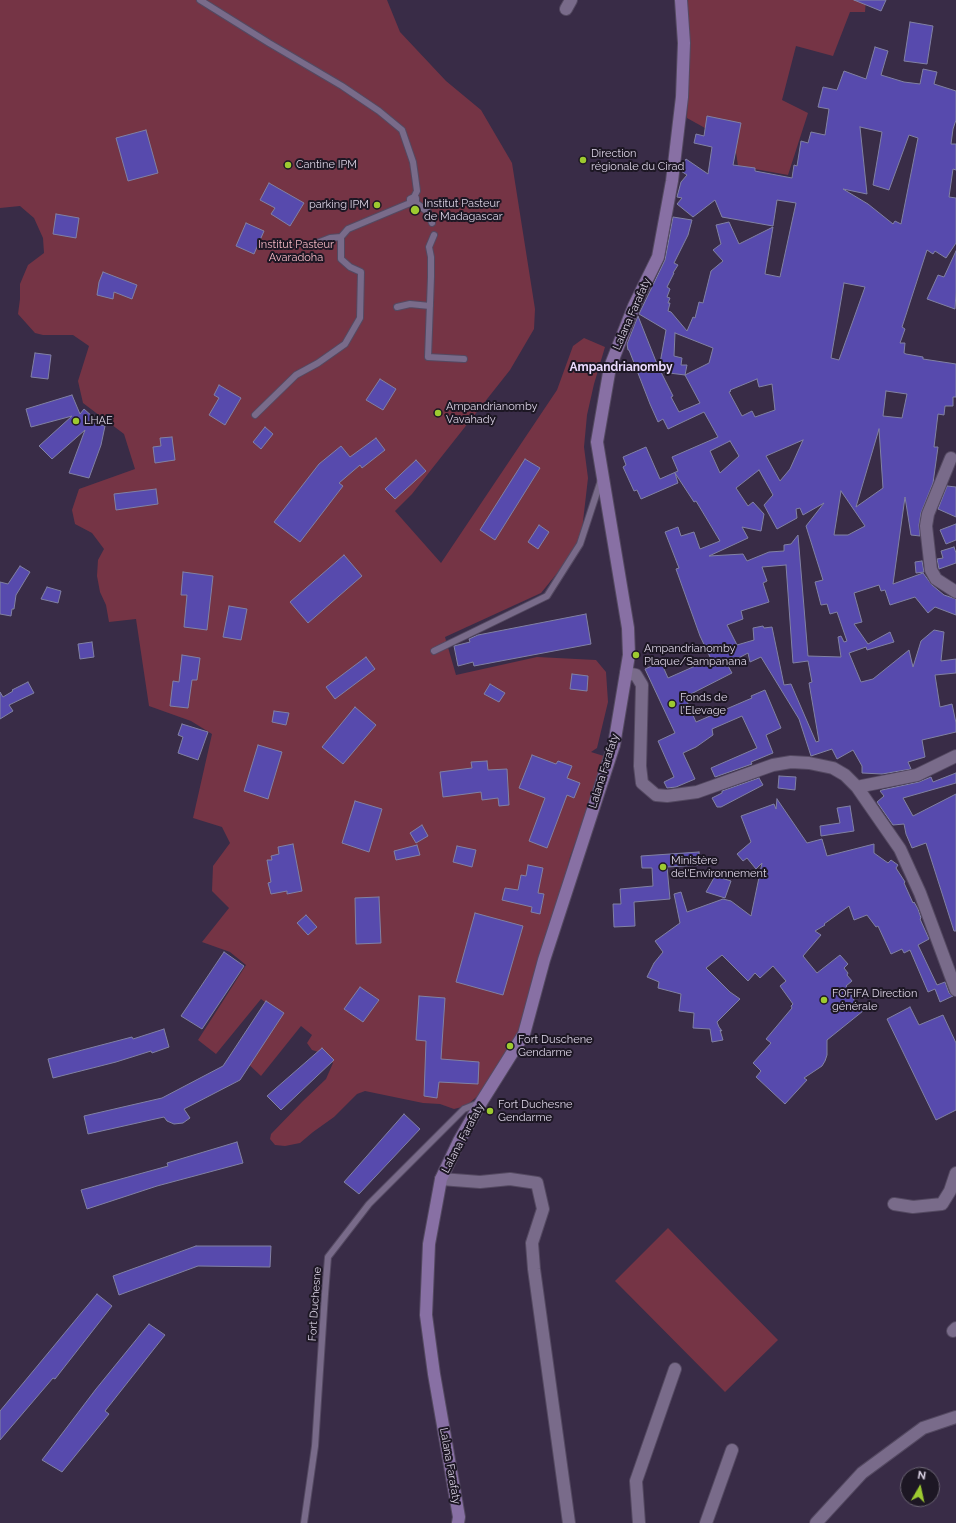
<!DOCTYPE html>
<html>
<head>
<meta charset="utf-8">
<style>
  body { margin:0 }
  #map { position:relative; width:956px; height:1523px; overflow:hidden; background:#392c47; font-family:Raleway,sans-serif }
  canvas { display:block }
  .north { position:absolute; left:900px; top:1467px; width:40px; height:40px; box-sizing:border-box; background:#1d1724; border:1px solid #696271; border-radius:50%; rotate:9deg; font-size:11px; font-weight:700; line-height:16px; text-align:center; color:#dbd3e5 }
  .north::after { content:''; display:block; margin:auto; width:14px; height:18px; background:#9dca30; clip-path:polygon(50% 0,100% 100%,50% 72%,0 100%) }
</style>
</head>
<body>
<div id="map">
<canvas width="956" height="1523"></canvas>
<div class="north">N</div>
</div>
<script>
const ctx = document.querySelector('canvas').getContext('2d');
ctx.lineJoin = 'round';
function paint(path, color) { ctx.fillStyle = color; ctx.fill(path, 'evenodd'); }
const poly = rows => new Path2D(rows.map(r => 'M' + r).join(''));
function stroke(path, color, width, dash) { ctx.strokeStyle = color; ctx.lineWidth = width; ctx.lineCap = dash ? 'butt' : 'round'; ctx.setLineDash(dash || []); ctx.stroke(path); }
function write(font, color, halo, rows, align = 'center') {
  ctx.font = font + ' Raleway,sans-serif'; ctx.lineWidth = 4; ctx.setLineDash([]); ctx.textBaseline = 'middle'; ctx.strokeStyle = halo; ctx.fillStyle = color; for (const [text, x, y, turn = 0] of rows) {
    ctx.save(); ctx.translate(x, y); ctx.rotate((+turn || 0) * Math.PI / 180); ctx.textAlign = isNaN(turn) ? turn : align; if (halo) ctx.strokeText(text, 0, 0); ctx.fillText(text, 0, 0); ctx.restore();
  }
}
paint(poly([
  [0,0,387,0,400,32,446,81,481,110,512,163,535,309,534,329,510,370,412,494,395,511,441,563,557,390,573,346,584,338,605,347,594,384,587,415,584,447,588,478,582,530,577,545,558,572,541,593,445,637,456,675,537,657,596,660,606,672,608,702,597,748,591,752,607,757,570,857,550,931,526,1012,517,1037,481,1093,466,1106,454,1109,440,1104,423,1103,365,1091,357,1094,334,1117,313,1132,300,1143,285,1146,275,1145,270,1139,271,1134,303,1101,326,1079,333,1063,322,1053,312,1050,307,1043,312,1035,301,1026,261,1076,244,1060,278,1012,261,999,216,1054,198,1040,246,965,230,952,202,942,229,908,212,891,213,866,230,843,222,827,193,818,212,734,191,721,149,706,136,619,109,622,106,605,100,592,97,576,98,560,104,549,92,533,75,524,72,510,79,489,135,469,124,434,83,403,78,381,89,346,73,335,43,335,35,333,18,314,20,299,20,284,28,265,44,253,43,238,34,218,20,206,0,208],
  [686,0,866,0,865,12,850,12,833,56,796,46,782,100,808,113,788,175,738,166,734,138,727,122,705,128,687,118,688,85],
  [668,1228,778,1340,725,1392,615,1281]
]), '#753445');
const building = poly([
  [854,0,886,0,881,11,854,0],
  [910,22,933,26,927,64,904,61,910,22],
  [875,47,888,51,881,75,904,82,920,84,923,69,937,72,934,84,956,91,956,120,953,129,951,144,956,144,956,170,953,169,949,197,956,198,956,243,946,258,935,251,933,254,927,250,902,327,905,329,900,343,905,343,904,353,906,354,923,357,923,359,956,364,956,397,953,397,953,406,945,406,944,415,938,414,934,447,938,447,933,483,921,513,919,525,920,536,911,535,905,497,893,584,923,573,932,585,944,595,956,599,956,615,935,607,928,613,915,597,890,605,885,590,881,591,879,585,854,593,862,622,854,624,868,644,890,632,894,642,867,650,866,647,849,653,861,682,873,679,909,650,913,667,921,641,934,630,944,632,941,661,956,659,956,673,935,675,940,707,952,704,956,723,956,732,922,740,925,757,908,762,911,769,882,774,862,773,862,766,853,750,837,759,832,749,811,756,799,719,761,657,750,662,748,653,727,664,732,673,685,697,696,722,752,698,751,696,765,690,781,728,766,735,773,753,751,762,752,764,715,777,711,768,757,748,742,716,712,729,713,735,696,747,683,753,695,779,676,787,667,788,664,782,674,777,658,741,675,733,645,669,661,662,668,678,711,659,700,636,676,569,679,568,665,532,678,527,681,536,694,532,700,549,720,541,696,501,694,502,675,473,678,483,641,499,637,490,634,491,623,467,626,465,623,457,646,447,660,479,678,471,672,457,718,437,704,412,668,429,663,419,658,422,650,404,629,350,628,350,627,344,638,316,659,369,666,330,639,314,665,260,673,217,692,220,688,235,674,263,678,265,673,273,674,273,667,287,670,289,667,297,670,298,668,303,670,303,668,311,671,312,687,331,693,317,695,318,699,302,703,303,711,271,723,261,713,250,721,244,716,225,729,222,739,244,773,227,765,274,780,277,796,203,777,200,773,226,722,217,715,200,693,217,677,204,682,198,677,197,681,182,687,175,681,171,681,167,686,159,708,174,712,147,694,143,696,134,704,136,707,116,741,123,733,165,755,168,755,171,792,178,794,165,797,166,801,141,808,143,811,132,825,135,829,109,818,107,823,87,837,90,844,71,866,79,875,47],
  [860,127,882,132,873,185,889,190,909,135,918,138,901,224,895,221,893,224,868,204,843,189,867,194,860,127],
  [844,283,865,287,839,360,831,358,844,283],
  [675,333,713,348,709,363,685,375,687,365,681,365,682,358,674,356,675,333],
  [661,372,685,375,700,403,679,412,671,397,673,396,661,372],
  [757,379,759,387,772,384,775,410,755,417,752,411,742,416,729,392,731,391,730,390,757,379],
  [886,391,907,394,902,418,883,416,886,391],
  [879,429,883,488,856,507,879,429],
  [803,440,790,469,780,481,766,456,803,440],
  [730,441,739,456,720,473,710,451,730,441],
  [759,470,773,495,764,505,777,529,797,518,796,509,800,508,803,515,824,503,806,526,823,580,815,582,821,605,827,604,830,614,837,612,847,641,844,642,841,636,838,637,841,657,808,656,798,535,791,544,784,545,784,551,769,552,747,561,743,554,709,556,748,538,742,527,761,531,764,514,753,502,748,506,736,488,759,470],
  [841,491,865,526,848,535,834,535,841,491],
  [786,565,793,663,808,661,812,682,809,683,819,741,816,742,791,684,784,685,772,627,764,628,763,626,753,628,754,640,737,645,727,625,743,619,741,611,769,602,763,583,767,581,762,567,786,565],
  [146,130,158,173,128,181,116,138,146,130],
  [269,183,304,203,290,226,271,214,275,208,260,200,269,183],
  [56,214,79,218,76,238,53,234,56,214],
  [246,223,264,231,254,254,236,246,246,223],
  [956,251,956,292,955,309,927,299,938,275,944,277,956,251],
  [103,272,137,285,132,299,114,292,113,299,97,295,99,282,103,272],
  [35,353,51,355,48,379,31,377,35,353],
  [380,379,396,389,383,410,366,400,380,379],
  [219,385,241,398,225,425,209,415,219,398,214,395,219,385],
  [72,395,80,414,84,409,93,417,89,422,105,426,101,445,89,478,69,473,85,430,52,459,39,446,72,416,31,427,26,409,72,395],
  [265,427,273,434,261,449,253,442,265,427],
  [172,437,175,460,155,463,153,447,161,446,160,438,172,437],
  [376,438,385,450,362,468,360,465,339,483,343,486,300,542,274,522,319,464,341,446,350,457,376,438],
  [525,459,540,468,495,540,480,530,525,459],
  [416,460,426,471,395,499,385,489,416,460],
  [947,486,956,487,956,517,938,509,947,486],
  [156,489,158,504,116,510,114,494,156,489],
  [956,524,956,540,946,544,940,530,956,524],
  [539,525,549,532,538,549,528,542,539,525],
  [954,547,956,553,956,563,939,569,937,559,943,558,941,551,954,547],
  [344,555,362,576,308,623,290,602,344,555],
  [922,561,924,572,916,573,915,562,922,561],
  [20,566,30,572,16,595,14,609,12,609,11,616,0,614,0,582,8,584,20,566],
  [183,572,213,576,207,630,184,627,187,595,181,595,183,572],
  [47,587,61,591,58,603,41,599,47,587],
  [229,606,247,609,241,640,223,637,229,606],
  [586,614,591,644,474,666,473,662,458,666,454,646,470,642,469,639,478,635,586,614],
  [92,642,94,657,80,659,78,644,92,642],
  [182,655,200,658,197,680,192,680,188,708,170,706,173,681,179,682,182,655],
  [366,657,375,669,335,699,326,687,366,657],
  [572,674,588,676,587,691,570,689,572,674],
  [28,682,34,693,9,705,13,711,0,719,0,692,3,697,13,691,12,690,28,682],
  [490,684,505,693,499,702,484,694,490,684],
  [355,707,376,725,343,764,322,747,355,707],
  [274,711,289,713,286,725,272,722,274,711],
  [182,724,208,732,198,760,178,753,183,737,178,735,182,724],
  [258,745,282,752,268,799,244,791,258,745],
  [532,755,556,764,558,761,572,766,567,778,580,783,574,798,567,795,547,848,529,841,545,798,519,788,532,755],
  [487,761,488,770,507,769,509,805,499,806,498,798,482,800,481,792,443,797,440,772,472,768,471,762,487,761],
  [956,773,956,783,903,798,913,816,956,794,956,931,954,931,926,843,912,848,906,834,904,824,893,825,877,802,884,796,880,791,882,790,919,782,931,777,933,782,956,773],
  [779,776,796,777,795,790,778,788,779,776],
  [759,778,763,785,721,807,717,807,712,798,722,793,722,791,759,778],
  [777,799,807,843,822,839,827,856,874,844,874,853,888,863,891,860,898,865,896,868,905,882,904,883,913,903,914,902,918,909,921,918,920,919,929,939,918,945,937,985,945,982,949,993,953,996,940,1002,935,989,928,992,910,950,904,953,902,949,891,954,878,926,876,927,867,915,854,920,849,906,824,924,825,925,815,931,821,935,803,956,817,973,840,955,848,964,844,968,848,973,847,975,852,981,846,986,853,994,851,996,863,1011,827,1040,827,1055,825,1061,822,1066,804,1078,807,1080,785,1104,756,1077,761,1071,753,1063,771,1043,766,1039,792,1008,791,1006,793,1004,780,986,786,981,773,966,760,978,755,973,748,981,722,955,706,968,730,992,740,999,717,1022,719,1027,722,1031,720,1030,723,1040,712,1042,710,1029,693,1028,694,1013,679,1011,681,994,658,988,659,982,647,977,654,963,663,952,655,941,680,923,674,894,681,892,687,912,723,899,731,901,751,916,762,863,756,869,747,858,743,861,737,854,751,842,741,816,774,804,776,809,777,799],
  [355,801,382,809,369,852,342,843,355,801],
  [850,806,854,831,821,836,820,826,840,823,837,808,850,806],
  [422,825,428,836,416,843,410,833,422,825],
  [293,844,302,891,287,894,287,891,271,894,268,883,271,882,267,860,272,860,271,856,279,854,278,847,293,844],
  [417,845,420,855,396,860,394,851,417,845],
  [457,846,476,850,472,867,453,862,457,846],
  [699,852,700,865,667,867,670,899,634,902,635,926,614,927,613,904,621,904,620,889,653,886,652,868,642,868,641,856,699,852],
  [528,865,543,868,538,893,544,894,540,914,531,912,532,907,502,900,505,888,518,890,521,875,526,876,528,865],
  [715,876,731,881,725,898,706,892,715,876],
  [379,897,381,943,356,944,355,898,379,897],
  [475,913,523,926,503,995,456,982,475,913],
  [306,915,317,927,308,935,297,923,306,915],
  [224,952,244,966,202,1029,181,1016,224,952],
  [360,987,379,1000,363,1022,344,1009,360,987],
  [419,996,445,998,441,1059,479,1062,478,1084,439,1082,437,1098,424,1096,426,1041,416,1040,419,996],
  [266,1001,284,1013,240,1080,184,1109,190,1118,183,1123,174,1124,167,1121,164,1117,88,1134,84,1116,162,1098,223,1066,266,1001],
  [910,1007,919,1025,943,1015,956,1043,956,1110,936,1120,887,1019,910,1007],
  [164,1029,169,1047,152,1053,151,1051,116,1062,53,1078,48,1059,132,1037,133,1039,164,1029],
  [322,1048,334,1060,281,1110,267,1096,322,1048],
  [404,1114,420,1129,359,1194,344,1182,404,1114],
  [237,1142,243,1163,157,1186,87,1209,81,1190,168,1166,167,1163,237,1142],
  [196,1246,271,1246,270,1267,198,1266,119,1295,113,1276,196,1246],
  [97,1294,112,1306,55,1379,53,1378,0,1440,0,1411,97,1294],
  [149,1324,165,1335,105,1411,109,1414,62,1472,42,1460,96,1389,149,1324]
]);
paint(building, '#574aad');
stroke(building, '#8181a3', 1);
const lane = poly([
  [200,0,269,43,342,86,379,111,402,130,413,162,415,176,417,191,414,197],
  [416,203,412,204,410,203,410,199,414,197,416,198,416,203,428,212,432,223],
  [434,235,429,247,431,257,431,277,428,357,464,359],
  [312,245,330,238,341,237],
  [397,307,410,304,430,306],
  [255,415,296,375,318,363,345,344,360,318,361,272,350,267,341,259,341,237,348,229,410,203],
  [434,651,547,596,580,544,601,480],
  [304,1523,315,1446,325,1294,328,1257,369,1204,464,1109,479,1103]
]);
const street = poly([
  [566,9,571,0],
  [951,458,928,514,926,526,931,570,936,579,956,592],
  [626,673,636,675,642,685,640,766,642,783,656,795,667,796,697,792,773,765,791,762,809,763,833,768,845,775,857,787,900,849,920,893,956,990],
  [857,787,917,775,956,756],
  [441,1179,480,1182,510,1179,537,1183,543,1209,532,1243,534,1269,569,1523],
  [894,1204,913,1207,942,1204,950,1191,956,1173],
  [953,1331,956,1328],
  [639,1523,636,1481,675,1369],
  [706,1523,732,1450],
  [816,1523,862,1473,923,1428,956,1417]
]);
const secondary = poly([
  [458,1523,459,1517,434,1374,426,1315,429,1244,441,1179,459,1141,482,1101,524,1034,544,960,614,745,629,655,628,628,597,442,610,367,634,306,658,257,672,181,682,97,684,43,681,0]
]);
stroke(lane, '#544961', 8);
stroke(street, '#544961', 14);
stroke(secondary, '#544961', 14);
stroke(lane, '#796b8a', 6);
stroke(street, '#796b8a', 12);
stroke(secondary, '#8870a4', 12);
for (const [x, y, r, color] of [
  [583,160,4,"#9dca30"],
  [288,165,4,"#9dca30"],
  [377,205,4,"#9dca30"],
  [415,210,5,"#9dca30"],
  [438,413,4,"#9dca30"],
  [76,421,4,"#9dca30"],
  [636,655,4,"#9dca30"],
  [672,704,4,"#9dca30"],
  [663,867,4,"#9dca30"],
  [824,1000,4,"#9dca30"],
  [510,1046,4,"#9dca30"],
  [490,1111,4,"#9dca30"]
]) { const dot = new Path2D(); dot.arc(x, y, r, 0, 2 * Math.PI); ctx.fillStyle = color; ctx.fill(dot); stroke(dot, '#1d1724', 1.5); }
write('11px', '#dbd3e5', '#1d1724', [
  ["Direction",591,154],
  ["régionale du Cirad",591,167],
  ["Cantine IPM",296,165],
  ["Institut Pasteur",424,204],
  ["de Madagascar",424,217],
  ["parking IPM",369,205,"right"],
  ["Ampandrianomby",446,407],
  ["Vavahady",446,420],
  ["LHAE",84,421],
  ["Ampandrianomby",644,649],
  ["Plaque/Sampanana",644,662],
  ["Fonds de",680,698],
  ["l'Elevage",680,711],
  ["Ministère",671,861],
  ["del'Environnement",671,874],
  ["FOFIFA Direction",832,994],
  ["générale",832,1007],
  ["Fort Duschene",518,1040],
  ["Gendarme",518,1053],
  ["Fort Duchesne",498,1105],
  ["Gendarme",498,1118]
], 'left');
write('11px', '#f6b9c5', '#1d1724', [
  ["Institut Pasteur",296,245],
  ["Avaradoha",296,258]
]);
write('11px', '#dbd3e5', '#1d1724', [
  ["Lalana Farafaty",632,314,-66],
  ["Lalana Farafaty",604,771,-73],
  ["Lalana Farafaty",463,1138,-62],
  ["Fort Duchesne",315,1304,-86],
  ["Lalana Farafaty",450,1466,80]
]);
write('bold 12px', '#ebdbff', '#1d1724', [
  ["Ampandrianomby",621,367]
]);
</script>
</body>
</html>
